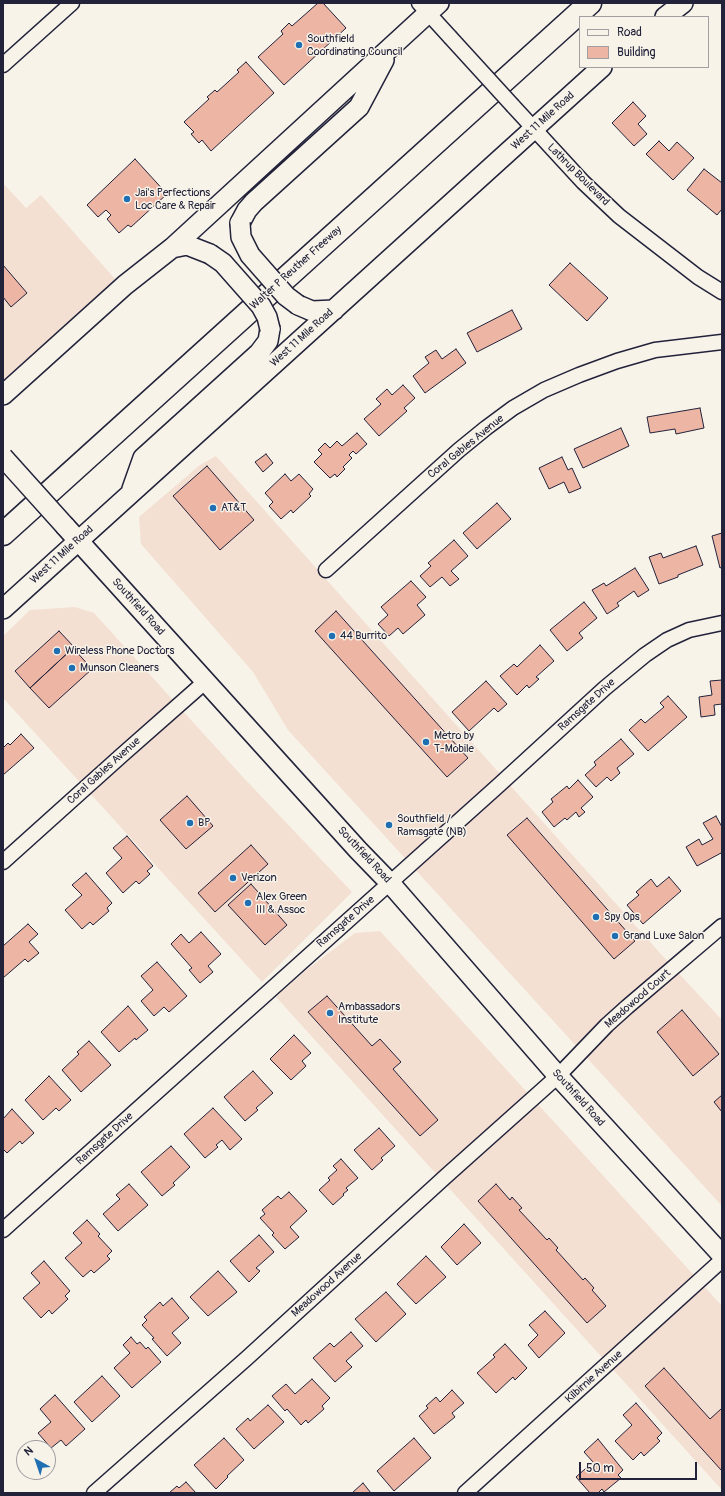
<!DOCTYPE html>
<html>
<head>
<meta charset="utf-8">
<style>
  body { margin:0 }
  #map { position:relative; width:725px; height:1496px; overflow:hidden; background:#f7f3e8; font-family:Pangolin,sans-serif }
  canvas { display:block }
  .frame { position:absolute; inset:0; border:4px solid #22223b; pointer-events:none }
  .legend { position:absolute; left:579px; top:16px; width:130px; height:52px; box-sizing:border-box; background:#f7f3e8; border:1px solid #a29fa3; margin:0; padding:5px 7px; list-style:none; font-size:12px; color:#22223b }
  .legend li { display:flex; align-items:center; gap:8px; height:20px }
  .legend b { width:20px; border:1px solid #a29fa3 }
  .north { position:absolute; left:16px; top:1440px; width:40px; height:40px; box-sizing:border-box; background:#f7f3e8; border:1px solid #a29fa3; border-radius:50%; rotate:320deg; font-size:11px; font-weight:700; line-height:16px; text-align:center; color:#22223b }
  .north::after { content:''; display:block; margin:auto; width:14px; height:18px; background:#1f6fb2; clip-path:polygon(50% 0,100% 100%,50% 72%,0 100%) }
  .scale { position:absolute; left:579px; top:1462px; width:118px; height:18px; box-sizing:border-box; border:2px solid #22223b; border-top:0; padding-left:5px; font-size:12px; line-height:14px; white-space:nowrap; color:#22223b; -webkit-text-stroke:3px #f7f3e8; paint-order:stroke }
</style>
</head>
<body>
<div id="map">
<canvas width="725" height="1496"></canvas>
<div class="frame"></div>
<ul class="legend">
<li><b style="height:5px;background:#f7f3e8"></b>Road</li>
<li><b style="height:11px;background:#edb5a3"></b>Building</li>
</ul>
<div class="north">N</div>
<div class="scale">50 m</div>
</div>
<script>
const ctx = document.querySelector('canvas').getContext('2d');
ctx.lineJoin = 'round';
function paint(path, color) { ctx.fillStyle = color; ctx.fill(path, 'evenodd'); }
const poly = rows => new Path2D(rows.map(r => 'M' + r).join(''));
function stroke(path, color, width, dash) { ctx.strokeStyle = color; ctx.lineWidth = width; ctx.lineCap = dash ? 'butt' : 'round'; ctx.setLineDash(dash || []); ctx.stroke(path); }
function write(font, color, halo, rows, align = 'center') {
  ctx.font = font + ' Pangolin,sans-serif'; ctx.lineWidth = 3; ctx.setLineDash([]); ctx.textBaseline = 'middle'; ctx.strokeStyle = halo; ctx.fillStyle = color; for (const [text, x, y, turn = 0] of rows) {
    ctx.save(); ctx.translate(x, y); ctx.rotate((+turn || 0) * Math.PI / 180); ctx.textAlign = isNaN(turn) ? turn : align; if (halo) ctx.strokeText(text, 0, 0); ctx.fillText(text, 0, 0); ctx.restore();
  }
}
paint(poly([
  [3,183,26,208,41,195,115,279,3,381],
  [216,456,660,953,722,1020,722,1206,288,730,253,672,141,544,139,517,200,465],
  [75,607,94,613,241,775,352,892,262,982,3,698,3,636,30,610],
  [380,931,722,1306,722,1490,276,997,305,971,355,933]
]), '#f4e0d3');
const building = poly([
  [318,3,323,3,346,28,284,85,258,57,283,34,281,31,289,23,292,26,318,3],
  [246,62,274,93,211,151,202,140,199,143,191,134,194,132,184,122,209,99,207,97,215,90,217,92,239,72,237,70,246,62],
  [633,102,646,116,638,124,647,134,634,146,612,123,633,102],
  [659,141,669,151,677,142,694,158,673,180,646,154,659,141],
  [135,159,167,194,131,227,128,225,119,233,107,219,111,215,106,210,98,217,87,205,135,159],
  [704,169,722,183,722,209,717,215,687,190,704,169],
  [570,263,608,298,587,321,549,285,570,263],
  [3,265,27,293,11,307,3,297,3,265],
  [512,310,522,329,477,352,467,333,512,310],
  [456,349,466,363,425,393,413,376,429,363,425,357,436,350,442,359,456,349],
  [403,385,415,398,404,408,407,411,379,436,364,419,381,404,376,399,387,389,392,395,403,385],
  [700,408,704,428,676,434,675,429,650,433,647,417,700,408],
  [621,428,629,446,583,468,574,449,621,428],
  [357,433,367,444,356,454,353,451,349,455,352,458,343,467,345,469,337,477,335,474,330,478,314,462,322,454,318,450,325,443,330,448,337,441,342,446,357,433],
  [266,454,273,463,263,472,255,462,266,454],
  [562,457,568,470,572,468,581,488,569,493,564,482,549,489,539,468,562,457],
  [207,466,254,520,220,550,173,496,207,466],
  [285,474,291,481,299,474,313,489,309,494,311,496,293,513,291,510,281,519,269,506,273,502,265,493,285,474],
  [497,503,511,519,477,549,463,533,497,503],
  [722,533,722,567,720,568,712,536,722,533],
  [454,540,468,556,451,571,459,579,450,586,442,577,430,587,420,576,431,566,428,563,454,540],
  [696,546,703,565,678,575,678,577,659,584,649,557,661,553,663,558,696,546],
  [635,568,649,590,638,597,634,591,617,603,619,606,607,614,592,590,604,583,606,586,635,568],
  [411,581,426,597,417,605,425,615,403,634,398,628,389,636,378,624,388,615,381,607,411,581],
  [584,602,597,618,579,633,583,638,567,651,550,630,584,602],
  [336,611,468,758,447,777,315,631,336,611],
  [59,631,74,647,30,688,15,671,59,631],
  [540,645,554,661,536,677,539,679,529,688,527,685,517,695,500,676,514,664,517,667,540,645],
  [73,648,92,669,49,708,30,688,73,648],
  [722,680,722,704,714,705,715,715,701,717,699,697,712,695,710,681,722,680],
  [486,681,507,704,498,712,494,708,469,731,452,712,486,681],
  [668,696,687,717,648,751,629,730,641,719,645,723,664,707,660,703,668,696],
  [21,734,34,748,3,775,3,748,8,743,10,745,21,734],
  [621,739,634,754,617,768,620,773,611,781,607,777,596,787,585,775,596,765,594,762,621,739],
  [578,780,593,797,581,808,585,812,579,817,576,812,567,820,565,818,554,827,542,812,553,802,551,799,567,786,569,789,578,780],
  [187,796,213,826,186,849,160,820,187,796],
  [716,816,722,827,722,855,721,853,697,866,686,847,699,839,702,845,713,839,703,823,716,816],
  [527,818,635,941,614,959,507,835,527,818],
  [127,836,153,866,147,871,150,874,139,884,136,881,123,893,106,873,122,858,113,848,127,836],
  [251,845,268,864,215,912,198,893,251,845],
  [86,873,112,903,107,908,109,911,93,925,90,922,82,929,65,910,82,895,72,885,86,873],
  [669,877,681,891,643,924,627,905,639,895,636,892,651,879,657,887,669,877],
  [251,884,287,925,265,945,228,905,251,884],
  [28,924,38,934,29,942,39,953,28,962,25,959,3,978,3,946,28,924],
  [201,932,221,954,208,966,213,972,200,983,189,970,192,968,171,944,181,934,189,943,201,932],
  [157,962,187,996,169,1012,164,1007,154,1016,141,1001,153,990,141,976,157,962],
  [327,996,372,1046,380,1039,401,1062,393,1069,438,1120,420,1136,308,1012,327,996],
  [128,1006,148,1030,136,1040,135,1038,119,1052,101,1032,128,1006],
  [682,1010,719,1054,693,1076,657,1032,682,1010],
  [294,1035,311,1053,302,1061,306,1066,291,1080,270,1059,294,1035],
  [89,1041,111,1065,81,1092,62,1070,79,1054,77,1052,89,1041],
  [253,1071,273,1093,256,1108,258,1110,245,1121,224,1097,253,1071],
  [49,1076,71,1100,59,1111,56,1108,43,1120,25,1100,49,1076],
  [722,1095,722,1112,714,1102,722,1095],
  [213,1108,242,1139,230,1150,222,1140,216,1145,218,1147,205,1158,184,1134,213,1108],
  [12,1109,34,1133,22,1144,20,1141,7,1153,3,1149,3,1119,12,1109],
  [379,1128,395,1146,381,1158,383,1160,372,1170,354,1150,379,1128],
  [171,1146,190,1167,173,1183,175,1185,162,1196,141,1172,171,1146],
  [341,1159,358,1178,346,1188,348,1190,343,1194,344,1195,333,1205,319,1190,330,1180,328,1178,337,1170,333,1166,341,1159],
  [129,1184,148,1205,118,1231,103,1214,120,1199,116,1195,129,1184],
  [496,1184,510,1200,512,1197,522,1208,519,1210,547,1240,549,1238,558,1248,556,1250,583,1280,585,1278,594,1288,592,1290,606,1306,587,1323,478,1201,496,1184],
  [289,1192,307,1211,290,1227,299,1237,285,1249,272,1235,274,1233,260,1218,265,1214,262,1210,278,1196,281,1199,289,1192],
  [87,1220,100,1234,98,1236,112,1251,107,1256,110,1259,94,1273,91,1270,83,1277,65,1258,82,1243,73,1233,87,1220],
  [464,1224,481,1243,457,1265,441,1247,464,1224],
  [259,1235,274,1252,256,1268,260,1271,249,1282,230,1261,259,1235],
  [426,1256,446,1277,416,1304,397,1284,426,1256],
  [44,1261,70,1291,65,1296,68,1299,52,1314,49,1310,41,1318,23,1298,40,1283,31,1273,44,1261],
  [218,1271,237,1292,208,1316,190,1297,218,1271],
  [386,1292,406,1314,376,1342,355,1319,386,1292],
  [172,1298,189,1318,172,1333,181,1343,167,1356,152,1339,154,1338,142,1325,147,1320,144,1317,160,1302,163,1306,172,1298],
  [545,1311,565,1333,539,1358,528,1345,538,1335,529,1325,545,1311],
  [351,1332,363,1346,346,1361,352,1367,335,1382,313,1358,330,1343,334,1347,351,1332],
  [131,1337,137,1344,140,1342,146,1349,148,1347,161,1362,132,1388,114,1368,130,1353,123,1345,131,1337],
  [505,1344,527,1368,515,1380,513,1377,496,1393,477,1373,495,1357,493,1355,505,1344],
  [664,1368,710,1419,721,1409,722,1410,722,1471,645,1386,664,1368],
  [102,1376,120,1396,92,1422,74,1402,102,1376],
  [312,1379,330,1398,322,1406,324,1409,308,1423,306,1420,301,1425,287,1409,285,1411,272,1396,286,1384,295,1394,312,1379],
  [452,1390,464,1403,452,1413,455,1417,434,1434,419,1416,428,1408,426,1406,436,1397,440,1402,452,1390],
  [55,1395,85,1429,66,1446,61,1440,51,1448,38,1433,51,1422,40,1409,55,1395],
  [636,1403,662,1433,657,1438,660,1441,644,1456,641,1452,633,1460,615,1441,632,1425,623,1415,636,1403],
  [268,1405,284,1422,254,1449,236,1429,248,1418,250,1421,268,1405],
  [224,1438,244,1460,227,1476,228,1477,216,1489,194,1465,224,1438],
  [414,1438,431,1458,394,1491,377,1471,414,1438],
  [598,1439,623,1470,618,1475,621,1478,604,1492,602,1489,598,1493,590,1493,576,1477,593,1462,584,1452,598,1439],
  [186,1482,196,1493,169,1493,177,1486,179,1488,186,1482],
  [363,1483,371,1493,352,1493,363,1483]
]);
paint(building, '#edb5a3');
stroke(building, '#22223b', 1);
const street = poly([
  [419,3,450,37],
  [3,65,72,3],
  [513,106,583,182,619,216,698,277,722,292],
  [326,570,459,450,486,428,513,408,544,390,579,375,617,361,655,350,722,342],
  [3,862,122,755,206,681],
  [3,1230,499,785,605,688,645,655,667,640,689,630,722,623],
  [94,1493,247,1358,445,1177,558,1076,607,1025,627,1007,722,926],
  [465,1493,722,1260]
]);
const secondary = poly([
  [665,17,683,3],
  [240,223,247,210,254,202,359,107,384,60],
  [172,248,187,245,210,254],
  [298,305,312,311,334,310],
  [3,395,125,285,172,248,439,3],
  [132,489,143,458,259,353,268,341,270,329],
  [65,526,358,850,390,883,558,1076,722,1255],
  [3,609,602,67]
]);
const highway = poly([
  [3,534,590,3]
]);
stroke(street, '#22223b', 17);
stroke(secondary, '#22223b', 22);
stroke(highway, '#22223b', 25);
stroke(street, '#f7f3e8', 14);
stroke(secondary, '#f7f3e8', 19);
stroke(highway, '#f7f3e8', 22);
const streetBridge = poly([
  [450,37,513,106]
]);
const secondaryBridge = poly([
  [240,223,241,237,250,255,286,296,298,305],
  [210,254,223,263,261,306,267,317,270,329],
  [3,457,65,526]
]);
stroke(streetBridge, '#22223b', 17, []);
stroke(secondaryBridge, '#22223b', 22, []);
stroke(streetBridge, '#f7f3e8', 14);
stroke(secondaryBridge, '#f7f3e8', 19);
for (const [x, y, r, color] of [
  [299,45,4,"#1f6fb2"],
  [127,199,4,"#1f6fb2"],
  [213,508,4,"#1f6fb2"],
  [332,636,4,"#1f6fb2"],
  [57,651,4,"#1f6fb2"],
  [72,668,4,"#1f6fb2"],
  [426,742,4,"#1f6fb2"],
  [190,823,4,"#1f6fb2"],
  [389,825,4,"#1f6fb2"],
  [233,878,4,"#1f6fb2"],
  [248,903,4,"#1f6fb2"],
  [596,917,4,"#1f6fb2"],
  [615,936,4,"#1f6fb2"],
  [330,1013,4,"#1f6fb2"]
]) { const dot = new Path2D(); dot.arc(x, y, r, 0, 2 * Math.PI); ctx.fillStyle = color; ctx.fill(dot); stroke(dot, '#f7f3e8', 1.5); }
write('11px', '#22223b', '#f7f3e8', [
  ["Southfield",307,39],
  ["Coordinating Council",307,52],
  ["Jai's Perfections",135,193],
  ["Loc Care & Repair",135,206],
  ["AT&T",221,508],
  ["44 Burrito",340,636],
  ["Wireless Phone Doctors",65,651],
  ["Munson Cleaners",80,668],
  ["Metro by",434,736],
  ["T-Mobile",434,749],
  ["Southfield /",397,819],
  ["Ramsgate (NB)",397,832],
  ["BP",198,823],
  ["Verizon",241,878],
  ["Alex Green",256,897],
  ["III & Assoc",256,910],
  ["Spy Ops",604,917],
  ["Grand Luxe Salon",623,936],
  ["Ambassadors",338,1007],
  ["Institute",338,1020]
], 'left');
write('11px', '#22223b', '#f7f3e8', [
  ["West 11 Mile Road",543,121,-42],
  ["Lathrup Boulevard",578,175,45],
  ["Walter P Reuther Freeway",296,268,-42],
  ["West 11 Mile Road",302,338,-42],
  ["Coral Gables Avenue",466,447,-39],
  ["West 11 Mile Road",62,555,-42],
  ["Southfield Road",138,607,48],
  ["Ramsgate Drive",587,705,-42],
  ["Coral Gables Avenue",104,771,-42],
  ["Southfield Road",364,855,47],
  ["Ramsgate Drive",346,922,-41],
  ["Meadowood Court",638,999,-41],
  ["Southfield Road",578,1098,48],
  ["Ramsgate Drive",105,1139,-42],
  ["Meadowood Avenue",327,1285,-42],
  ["Kilbirnie Avenue",594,1377,-42]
]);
</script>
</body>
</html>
